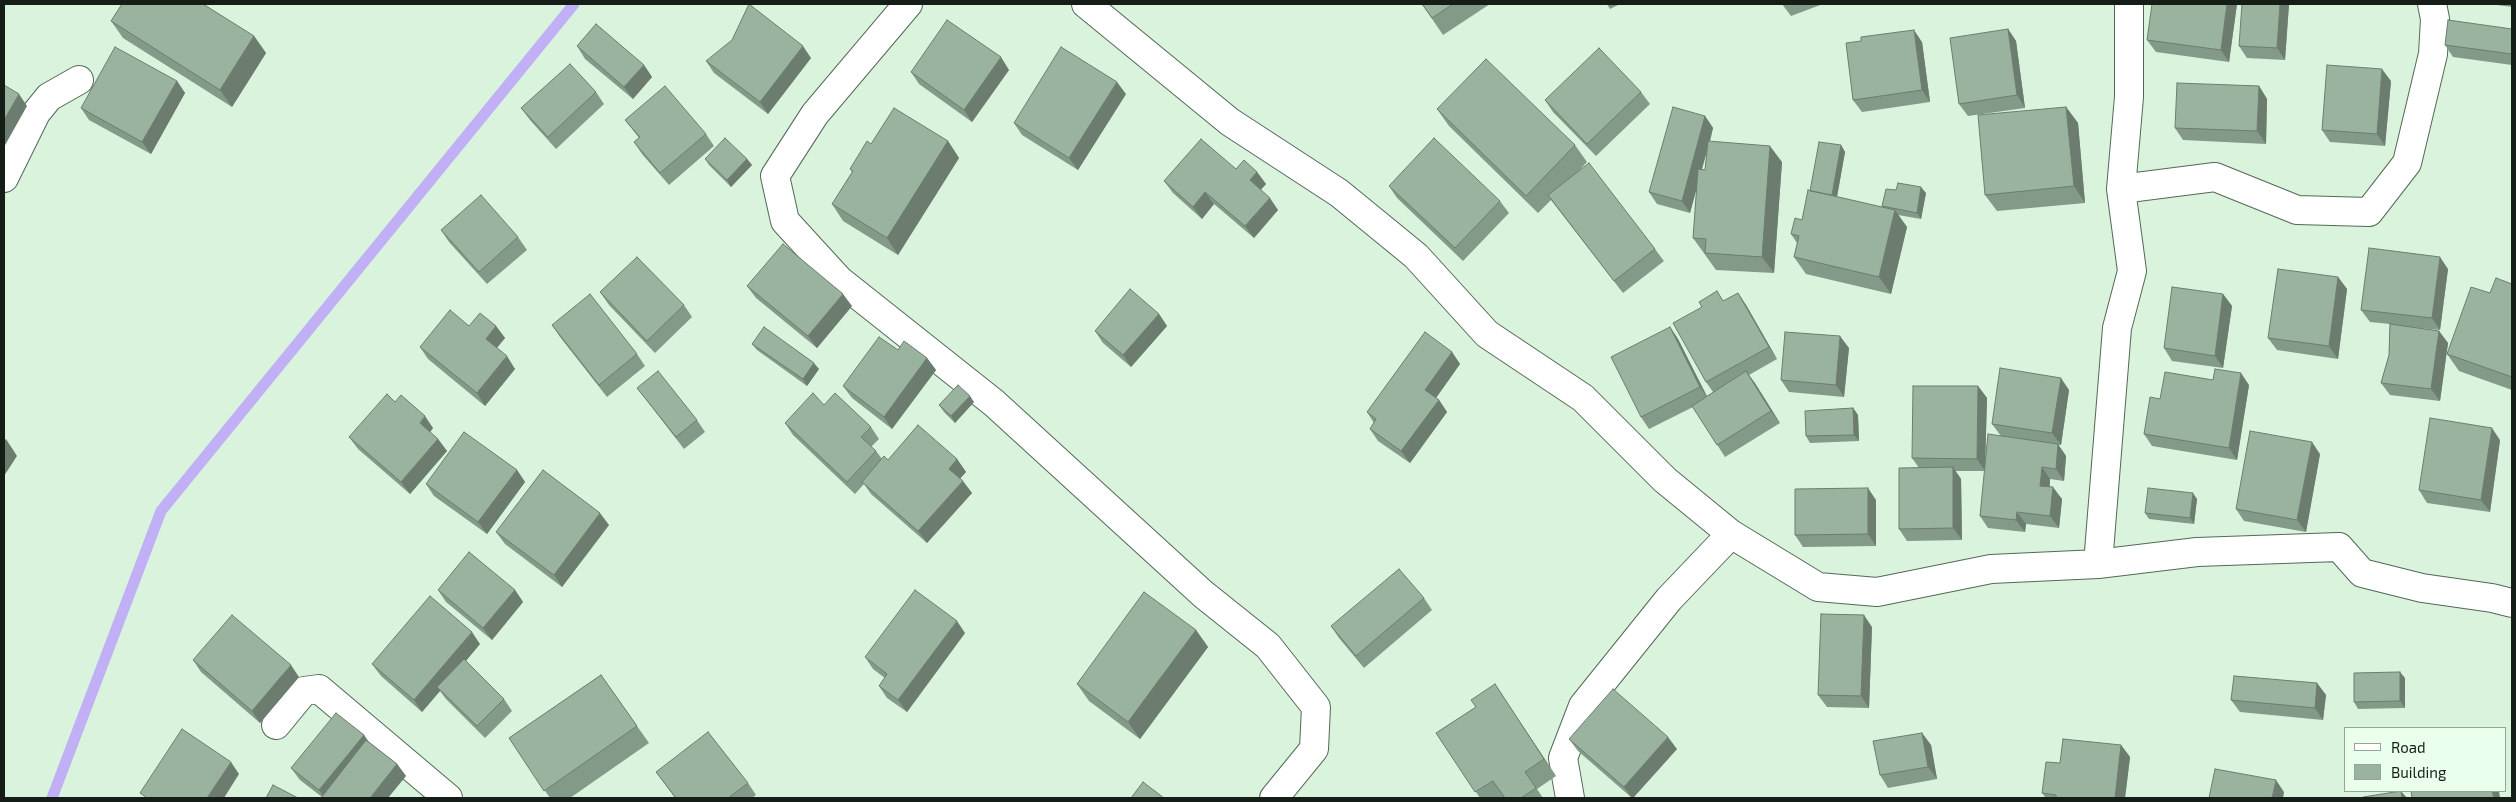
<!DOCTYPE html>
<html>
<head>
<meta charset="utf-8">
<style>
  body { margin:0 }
  #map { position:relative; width:2516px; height:802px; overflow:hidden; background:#daf3dd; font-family:"Exo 2",sans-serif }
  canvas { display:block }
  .frame { position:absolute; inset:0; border:5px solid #151e16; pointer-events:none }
  .legend { position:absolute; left:2344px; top:727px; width:162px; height:65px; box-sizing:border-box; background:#ebffed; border:1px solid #95a597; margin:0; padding:6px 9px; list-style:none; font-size:15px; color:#151e16 }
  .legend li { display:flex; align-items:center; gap:10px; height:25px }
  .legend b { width:25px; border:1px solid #95a597 }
</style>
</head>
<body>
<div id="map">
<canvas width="2516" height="802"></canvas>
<div class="frame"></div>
<ul class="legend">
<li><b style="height:6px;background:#fff"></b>Road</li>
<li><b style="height:14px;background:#9ab39e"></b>Building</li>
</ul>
</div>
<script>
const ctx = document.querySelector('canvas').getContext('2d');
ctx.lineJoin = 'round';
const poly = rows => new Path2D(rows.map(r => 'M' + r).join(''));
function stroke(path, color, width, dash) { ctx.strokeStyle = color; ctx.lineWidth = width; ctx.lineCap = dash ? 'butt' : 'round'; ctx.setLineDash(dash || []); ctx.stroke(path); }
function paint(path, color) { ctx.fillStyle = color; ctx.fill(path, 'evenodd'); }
stroke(poly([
  [52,798,161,511,574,4]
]), '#c1b0f5', 11);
const minor = poly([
  [908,4,815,114,775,176,785,221,839,280,994,403,1203,594,1268,646,1316,707,1314,749,1274,798],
  [1086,4,1230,122,1339,193,1416,256,1487,334,1583,398,1665,480,1731,534,1818,587,1877,592,1991,569,2098,564,2117,328,2132,271,2121,189,2129,97,2129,4],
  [4,178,36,113,49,97,79,80],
  [2121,189,2215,177,2297,210,2369,212,2407,163,2433,54,2435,19,2432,4],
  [2098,564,2197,552,2339,547,2362,573,2422,588,2492,598,2512,603],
  [276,725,304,691,319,689,448,798],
  [1570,798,1563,758,1583,706,1669,599,1731,534]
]);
stroke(minor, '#536957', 30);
stroke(minor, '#fff', 28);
paint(poly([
  [1422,4,1490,4,1443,35],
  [1607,4,1620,4,1610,9],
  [1782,4,1823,4,1791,16],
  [2237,4,2229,62,2156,52,2147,40],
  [2289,4,2285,60,2247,58,2239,46],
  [2489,4,2512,4,2512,7],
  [111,21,254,36,266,53,232,107,123,38],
  [2008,29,2016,41,2025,108,1968,116,1959,104],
  [2512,29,2512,65,2453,57,2445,45],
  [1861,41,1922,42,1930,102,1862,112,1853,100],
  [577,46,644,65,652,77,633,99,585,59],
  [811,58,768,114,714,73,706,61],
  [1009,70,972,122,919,84,911,72],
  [177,81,185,93,151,154,89,120,81,108],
  [2391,81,2385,146,2330,142,2322,130],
  [2259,86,2267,99,2266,144,2183,140,2175,128],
  [596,92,604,104,556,149,530,120,521,108],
  [1641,92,1650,104,1596,156,1553,112,1545,100],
  [1126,94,1078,170,1022,135,1014,123],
  [2066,107,2078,123,2085,203,1997,211,1985,195],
  [1437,109,1575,145,1587,162,1577,173,1655,249,1664,261,1623,293,1551,200,1538,213,1449,126],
  [1705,116,1713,128,1710,142,1782,162,1774,273,1716,270,1693,238,1697,187,1690,213,1657,204,1649,192],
  [1707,151,1705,170,1702,169],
  [625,120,706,134,714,146,669,185,642,154,634,142,639,138],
  [948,141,959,158,898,255,843,221,832,204,852,172,850,169,871,144],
  [1841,145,1845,152,1837,197,1883,208,1882,206,1896,190,1926,193,1921,219,1898,215,1907,227,1891,294,1806,274,1794,257,1797,243,1791,234,1802,220,1810,191],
  [705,159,747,159,752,165,731,187,709,165],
  [1236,169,1257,172,1266,184,1261,190,1278,210,1254,238,1214,204,1202,219,1173,193,1164,181],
  [1389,186,1500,201,1509,213,1463,261,1397,198],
  [441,230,518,237,527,250,487,284,449,242],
  [2448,269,2440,330,2409,327,2439,331,2448,343,2440,401,2390,395,2381,383,2389,355,2390,324,2370,322,2361,310],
  [2338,277,2347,289,2338,359,2277,350,2268,338],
  [2512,284,2512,390,2459,371,2447,354,2490,293],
  [747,286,852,306,817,348,756,298],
  [600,292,684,305,692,317,655,353,609,305],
  [1738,293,1746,305,1777,359,1749,375,1780,423,1725,457,1693,407,1649,429,1641,417,1670,327,1678,339,1707,396,1713,392,1706,382,1702,307,1724,301],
  [2223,294,2232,306,2223,368,2172,361,2164,348],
  [1159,314,1167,326,1131,367,1103,343,1095,331],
  [552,325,637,354,645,366,607,397,560,337],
  [469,326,496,326,505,338,497,348,515,369,485,406,428,359,420,347],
  [752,344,819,369,807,386,757,350],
  [1849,348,1844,397,1789,392,1781,380],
  [898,350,927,358,936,370,892,429,852,398,843,386],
  [1452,352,1460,364,1436,398,1439,400,1447,412,1410,463,1378,441,1370,429,1374,423,1367,412],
  [2249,385,2237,460,2152,446,2144,434,2160,399],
  [1978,386,1987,398,1985,463,2001,436,1992,424,2069,390,2061,445,2058,445,2066,456,2064,481,2050,479,2050,487,2062,499,2059,528,2026,524,2025,532,1988,528,1980,516,1985,471,1955,471,1961,479,1962,540,1907,541,1899,529,1919,468,1912,458],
  [637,388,697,420,705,432,684,449],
  [974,402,955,423,944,412,939,405],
  [824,405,871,427,879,439,871,447,876,451,882,459,957,459,966,472,960,478,972,493,927,543,871,494,864,484,855,494,793,435,785,423],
  [1853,408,1858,415,1859,441,1810,443,1806,436],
  [433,428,430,432,438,439,447,451,410,494,358,449,349,437],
  [2500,440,2490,512,2427,503,2419,490],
  [2320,454,2306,532,2244,521,2236,509],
  [517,470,525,482,487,534,434,496,426,484],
  [2197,499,2194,524,2149,519,2145,513],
  [1876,500,1876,546,1803,547,1795,535],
  [609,525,562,587,505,544,496,532],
  [438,590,515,590,523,602,492,640,446,602],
  [1424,598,1432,610,1364,668,1339,638,1331,626],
  [1872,627,1869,708,1827,707,1818,695],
  [1196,630,1208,647,1140,739,1089,701,1077,684],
  [965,633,907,712,887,698,879,686,885,678,873,669,865,657],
  [480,644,466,661,504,699,512,711,485,738,446,699,440,691,422,712,381,676,372,664],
  [193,660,299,677,260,723,201,672],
  [601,675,649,743,570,798,550,798,509,738],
  [2405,678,2405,708,2358,709,2354,702],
  [2317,683,2326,695,2323,720,2240,712,2231,700],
  [1495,684,1556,776,1537,789,1543,798,1480,798,1436,733,1476,707],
  [1922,733,1931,745,1937,779,1888,788,1880,775],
  [364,735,368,741,397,764,406,776,322,797,300,780,291,768],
  [1569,739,1677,749,1633,798,1632,798,1578,751],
  [2121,745,2130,757,2125,798,2046,798,2042,793,2060,763],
  [656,772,748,783,756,795,752,798,675,798]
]), '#849a88');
paint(poly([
  [2227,4,2237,4,2229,62,2221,50],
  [2280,4,2289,4,2285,60,2277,48],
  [2008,29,2016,41,2025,108,2017,95],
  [1914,30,1922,42,1930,102,1922,90],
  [254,36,266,53,232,107,220,90],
  [803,46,811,58,768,114,760,102],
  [1001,57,1009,70,972,122,964,110],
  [644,65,652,77,633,99,624,87],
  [2382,69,2391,81,2385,146,2377,134],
  [177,81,185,93,151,154,142,142],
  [1117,82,1126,94,1078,170,1069,158],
  [2259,86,2267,99,2266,144,2257,131],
  [19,94,27,106,4,147,4,120],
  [2066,107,2078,123,2085,203,2074,186],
  [1705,116,1713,128,1690,213,1682,201],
  [948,141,959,158,898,255,887,238],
  [1841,145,1845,152,1836,202,1832,195],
  [1770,146,1782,162,1774,273,1762,257],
  [747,159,752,165,731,187,727,180],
  [1257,172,1266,184,1258,192,1250,180],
  [1921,187,1926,193,1921,219,1917,213],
  [1205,192,1214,204,1202,219,1193,207],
  [1270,198,1278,210,1254,238,1245,226],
  [1895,210,1907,227,1891,294,1879,277],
  [2440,257,2448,269,2440,330,2432,318],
  [2338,277,2347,289,2338,359,2329,346],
  [1738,293,1746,305,1777,359,1769,347],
  [843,294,852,306,817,348,808,336],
  [2223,294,2232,306,2223,368,2215,356],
  [1159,314,1167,326,1131,367,1123,355],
  [496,326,505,338,494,351,486,339],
  [1670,327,1678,339,1708,399,1700,387],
  [2439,331,2448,343,2440,401,2431,389],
  [1840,336,1849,348,1844,397,1836,385],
  [1452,352,1460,364,1433,402,1425,390],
  [507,356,515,369,485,406,477,393],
  [927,358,936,370,892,429,884,417],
  [814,363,819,369,807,386,803,379],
  [1746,371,1755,383,1780,423,1771,411],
  [2241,373,2249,385,2237,460,2229,448],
  [2061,378,2069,390,2061,445,2052,433],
  [1978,386,1987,398,1985,471,1977,459],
  [970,396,974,402,955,423,951,416],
  [1439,400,1447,412,1410,463,1401,451],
  [1853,408,1858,415,1859,441,1854,435],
  [425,416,433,428,428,435,420,423],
  [2492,428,2500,440,2490,512,2481,500],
  [6,439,17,456,4,476,4,441],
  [438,439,447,451,410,494,401,482],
  [2312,442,2320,454,2306,532,2297,520],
  [2058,444,2066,456,2064,481,2056,469],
  [957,459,966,472,958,481,949,469],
  [1953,467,1961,479,1962,540,1953,528],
  [2042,467,2050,479,2048,498,2040,486],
  [517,470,525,482,487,534,478,522],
  [963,481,972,493,927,543,918,531],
  [2053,487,2062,499,2059,528,2050,516],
  [1868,488,1876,500,1876,546,1868,534],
  [2193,493,2197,499,2194,524,2190,518],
  [2017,512,2026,524,2025,532,2016,520],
  [600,513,609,525,562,587,554,575],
  [515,590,523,602,492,640,483,628],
  [1864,615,1872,627,1869,708,1861,696],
  [957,621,965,633,907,712,898,700],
  [1196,630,1208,647,1140,739,1128,722],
  [472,632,480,644,441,690,437,687,440,691,422,712,414,700],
  [291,665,299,677,260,723,252,711],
  [2400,672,2405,678,2405,708,2400,701],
  [2317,683,2326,695,2323,720,2315,708],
  [1495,684,1506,701,1556,776,1544,759],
  [1922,733,1931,745,1937,779,1928,767],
  [364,735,372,747,325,798,319,790],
  [1668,737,1677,749,1633,798,1632,798,1624,787],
  [2121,745,2130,757,2125,798,2115,798],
  [231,762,239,774,224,798,207,798],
  [397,764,406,776,388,798,370,798],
  [2276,780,2284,792,2283,798,2272,798],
  [2401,791,2407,798,2402,798],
  [2492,791,2499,791,2500,798,2494,798]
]), '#6c7d6f');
const building = poly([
  [122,4,203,4,254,36,220,90,111,21,122,4],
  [749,4,803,46,760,102,706,61,732,40,749,4],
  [1422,4,1453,4,1432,18,1422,4],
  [2152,4,2227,4,2221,50,2147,40,2152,4],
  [2242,4,2280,4,2277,48,2239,46,2242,4],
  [947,20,1001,57,964,110,911,72,947,20],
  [2448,20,2512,29,2512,54,2445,45,2448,20],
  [596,24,644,65,624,87,577,46,596,24],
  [2008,29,2017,95,1959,104,1950,38,2008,29],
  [1914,30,1922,90,1853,100,1846,43,1861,41,1861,37,1914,30],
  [115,47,177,81,142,142,81,108,115,47],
  [1061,47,1117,82,1069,158,1014,123,1061,47],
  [1599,48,1641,92,1587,144,1545,100,1599,48],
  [1486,59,1575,145,1526,196,1437,109,1486,59],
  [570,64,596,92,548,137,521,108,570,64],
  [2327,65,2382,69,2377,134,2322,130,2327,65],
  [2177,83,2259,86,2257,131,2175,128,2177,83],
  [4,85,19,94,4,120,4,85],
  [665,86,706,134,660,173,634,142,640,137,625,120,665,86],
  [1673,107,1705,116,1682,201,1649,192,1673,107],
  [2066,107,2074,186,1985,195,1978,115,2066,107],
  [894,108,948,141,887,238,832,204,853,171,850,169,867,141,871,144,894,108],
  [725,138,747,159,727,180,705,159,725,138],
  [1434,138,1500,201,1455,248,1389,186,1434,138],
  [1201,139,1236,169,1244,160,1257,172,1250,180,1270,198,1245,226,1205,192,1193,207,1164,181,1201,139],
  [1708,141,1770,146,1762,257,1705,253,1706,239,1693,238,1698,169,1705,170,1708,141],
  [1819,142,1841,145,1832,195,1810,191,1819,142],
  [1589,163,1655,249,1614,281,1548,195,1589,163],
  [1898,183,1921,187,1917,213,1882,206,1886,189,1896,190,1898,183],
  [1808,190,1895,210,1879,277,1794,257,1799,236,1791,234,1795,218,1802,220,1808,190],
  [481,195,518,237,479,272,441,230,481,195],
  [783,244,843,294,808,336,747,286,783,244],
  [2369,248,2440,257,2432,318,2361,310,2369,248],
  [637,257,684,305,647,341,600,292,637,257],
  [2278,269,2338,277,2329,346,2268,338,2278,269],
  [2496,278,2512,284,2512,377,2447,354,2471,287,2490,293,2496,278],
  [2172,287,2223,294,2215,356,2164,348,2172,287],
  [1130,289,1159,314,1123,355,1095,331,1130,289],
  [1717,291,1723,301,1738,293,1769,347,1706,382,1673,323,1702,307,1699,302,1717,291],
  [590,294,637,354,599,385,552,325,590,294],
  [450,310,469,326,480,313,496,326,486,339,507,356,477,393,420,347,450,310],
  [2390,324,2439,331,2431,389,2381,383,2389,355,2390,324],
  [764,327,814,363,803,379,752,344,764,327],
  [1670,327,1700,387,1641,417,1611,357,1670,327],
  [1425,332,1452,352,1425,390,1439,400,1401,451,1370,429,1376,419,1367,412,1425,332],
  [1785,332,1840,336,1836,385,1781,380,1785,332],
  [879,337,898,350,904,341,927,358,884,417,843,386,879,337],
  [2000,368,2061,378,2052,433,1992,424,2000,368],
  [2215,369,2241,373,2229,448,2144,434,2150,397,2160,399,2165,372,2213,380,2215,369],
  [658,371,697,420,676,437,637,388,658,371],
  [1746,371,1771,411,1717,445,1692,406,1746,371],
  [958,385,970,396,951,416,939,405,958,385],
  [1913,386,1978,386,1977,459,1912,458,1913,386],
  [813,393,824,405,835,393,871,427,861,437,876,451,847,482,785,423,813,393],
  [387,394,395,402,401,395,425,416,420,423,438,439,401,482,349,437,387,394],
  [1853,408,1854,435,1806,436,1805,411,1853,408],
  [2430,418,2492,428,2481,500,2419,490,2430,418],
  [918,425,957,459,949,469,963,481,918,531,862,482,884,456,888,460,918,425],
  [2250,431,2312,442,2297,520,2236,509,2250,431],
  [464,432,517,470,478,522,426,484,464,432],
  [1988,434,2058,444,2056,469,2042,467,2040,486,2053,487,2050,516,2017,512,2016,520,1980,516,1988,434],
  [1953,467,1953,528,1899,529,1899,468,1953,467],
  [543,470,600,513,554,575,496,532,543,470],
  [1868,488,1868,534,1795,535,1795,489,1868,488],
  [2148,488,2193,493,2190,518,2145,513,2148,488],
  [469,552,515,590,483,628,438,590,469,552],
  [1399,569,1424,598,1356,656,1331,626,1399,569],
  [915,590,957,621,898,700,879,686,887,674,865,657,915,590],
  [1144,592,1196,630,1128,722,1077,684,1144,592],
  [430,596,472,632,414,700,372,664,430,596],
  [1821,614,1864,615,1861,696,1818,695,1821,614],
  [232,615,291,665,252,711,193,660,232,615],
  [464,659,504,699,477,726,437,687,464,659],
  [2400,672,2400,701,2354,702,2354,673,2400,672],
  [601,675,637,726,544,791,509,738,601,675],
  [2234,676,2317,683,2315,708,2231,700,2234,676],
  [1495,684,1544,759,1525,772,1536,788,1521,798,1505,798,1493,781,1475,792,1436,733,1476,707,1471,700,1495,684],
  [1613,689,1668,737,1624,787,1569,739,1613,689],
  [336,713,364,735,319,790,291,768,336,713],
  [182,729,231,762,207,798,147,798,140,793,182,729],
  [708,732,748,783,728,798,676,798,656,772,708,732],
  [1922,733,1928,767,1880,775,1873,741,1922,733],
  [2063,739,2121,745,2115,798,2056,798,2056,795,2042,793,2046,762,2060,763,2063,739],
  [366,740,397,764,370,798,321,798,366,740],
  [2215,769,2276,780,2272,798,2209,798,2215,769],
  [1143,782,1164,798,1131,798,1143,782],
  [273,785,298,798,266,798,273,785],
  [2401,791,2402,798,2363,798,2363,797,2401,791],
  [2411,791,2492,791,2494,798,2412,798,2411,791]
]);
paint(building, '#9ab39e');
stroke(building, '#6c7d6f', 1);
</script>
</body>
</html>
